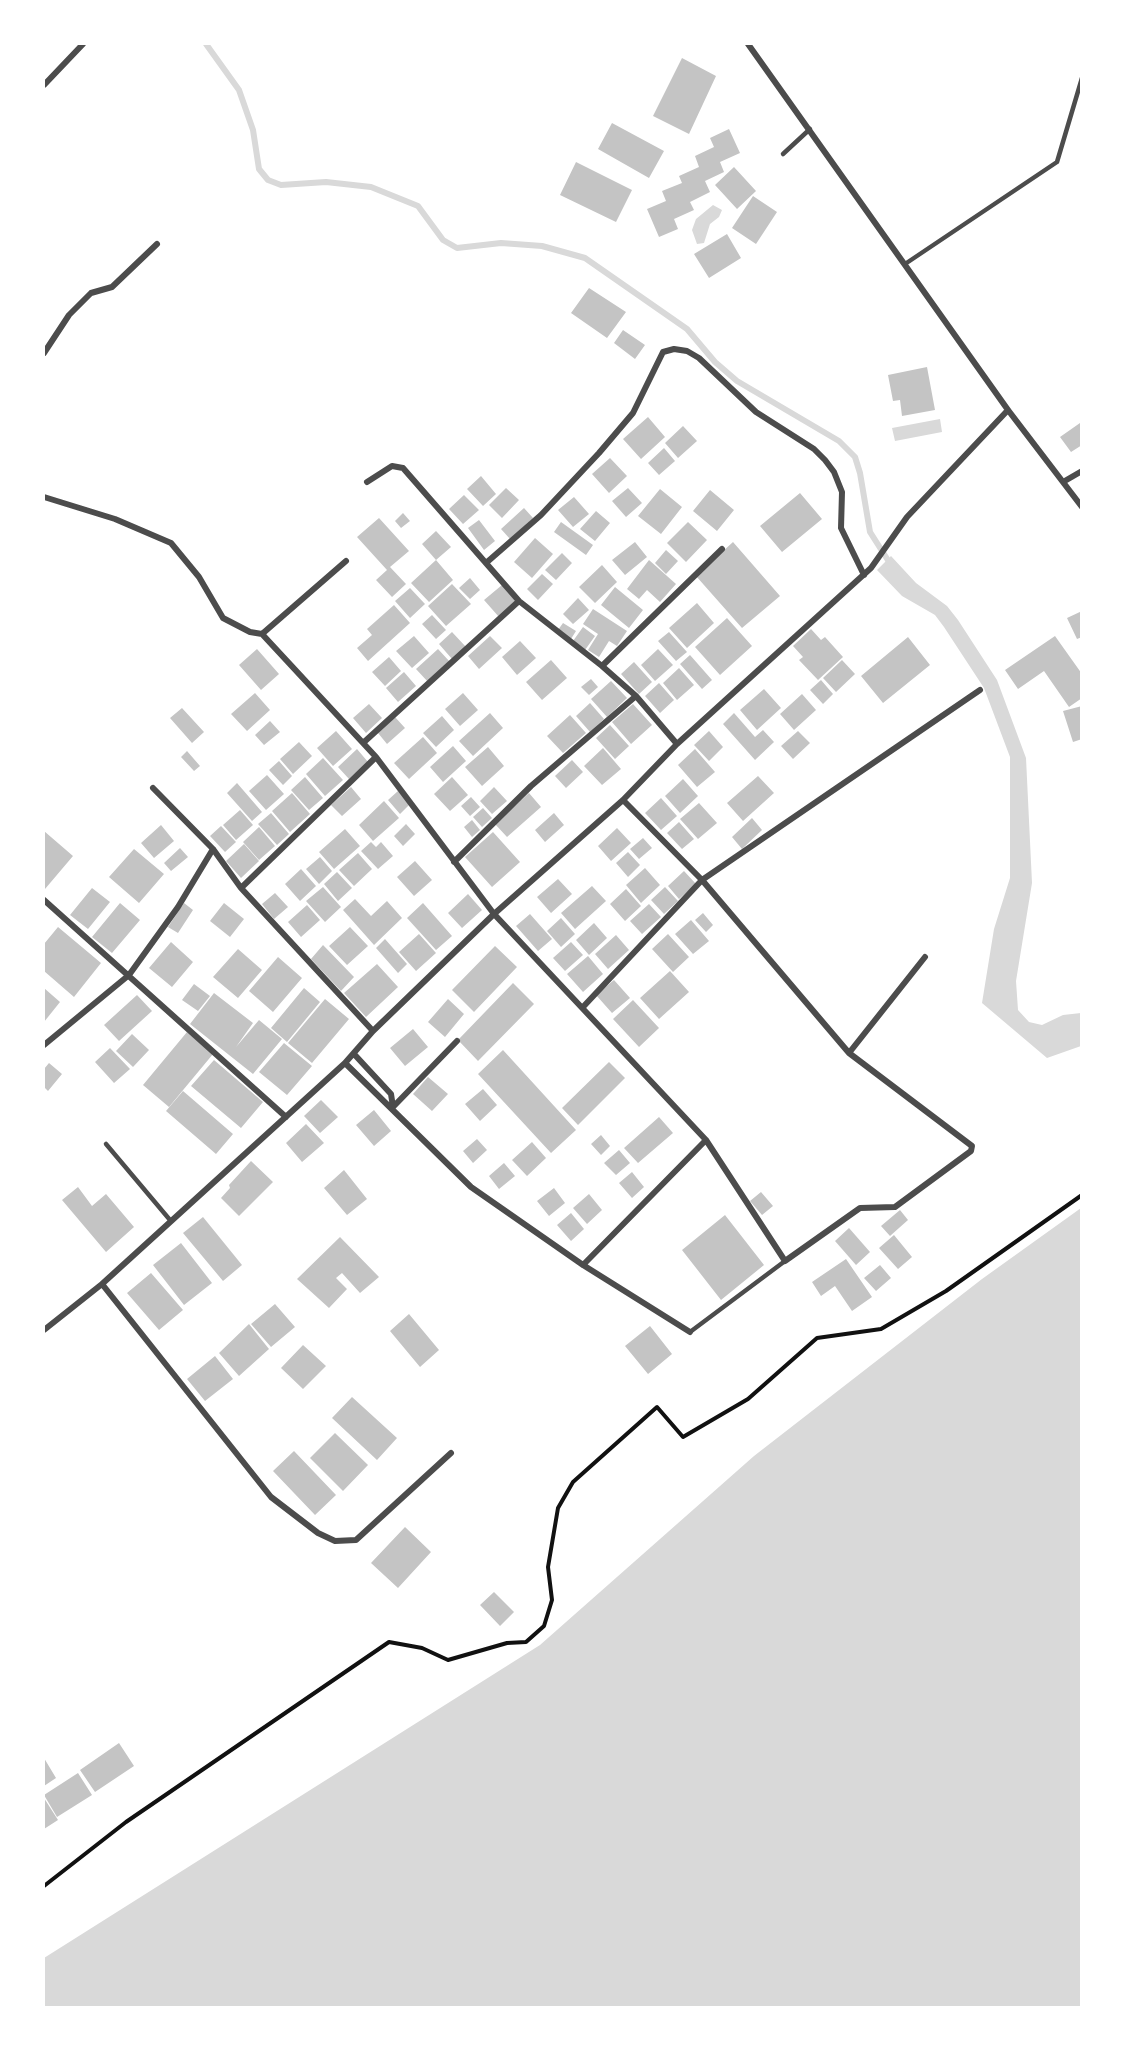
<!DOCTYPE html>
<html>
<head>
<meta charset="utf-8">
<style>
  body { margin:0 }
  #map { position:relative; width:1125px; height:2051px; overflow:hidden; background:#fff; font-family:"Space Grotesk",sans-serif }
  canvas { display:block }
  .frame { position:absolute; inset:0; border:45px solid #fff; pointer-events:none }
</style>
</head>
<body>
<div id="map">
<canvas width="1125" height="2051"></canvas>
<div class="frame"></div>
</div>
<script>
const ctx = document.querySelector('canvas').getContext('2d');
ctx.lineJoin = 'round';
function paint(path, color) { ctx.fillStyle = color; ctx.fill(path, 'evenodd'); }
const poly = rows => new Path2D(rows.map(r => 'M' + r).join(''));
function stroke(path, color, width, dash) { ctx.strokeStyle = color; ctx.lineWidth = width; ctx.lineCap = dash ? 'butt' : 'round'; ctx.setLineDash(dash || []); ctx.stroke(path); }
paint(poly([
  [713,205,722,210,719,217,710,224,704,243,697,244,692,230,696,219],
  [940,419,942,432,895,441,892,428],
  [891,556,916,583,947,606,958,620,997,680,1026,758,1032,883,1016,981,1018,1010,1029,1022,1042,1025,1063,1015,1081,1013,1081,1046,1047,1058,982,1003,994,929,1010,878,1010,757,984,688,944,627,935,615,902,596,877,570],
  [1081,1208,1081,2007,44,2007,44,1958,540,1645,754,1456,982,1279]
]), '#d9d9d9');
stroke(poly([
  [206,44,239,90,253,130,259,169,268,180,281,185,326,182,371,187,418,206,443,240,457,248,501,243,542,246,585,258,687,329,715,362,737,381,839,441,855,457,860,473,870,532,891,565]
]), '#d9d9d9', 6);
paint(poly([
  [682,58,716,76,689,134,653,116],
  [612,123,664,151,649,178,598,149],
  [729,129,740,153,720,162,724,172,705,181,710,192,690,202,694,210,674,219,678,229,659,237,647,209,666,201,662,191,682,183,679,176,699,167,695,156,714,147,710,138],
  [576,162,632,190,616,222,560,195],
  [734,167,756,191,737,209,715,185],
  [753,196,777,212,756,244,732,228],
  [727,234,741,258,709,278,694,254],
  [589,288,626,312,607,338,571,313],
  [623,330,645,345,635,359,614,343],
  [927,367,935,410,902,416,900,400,893,401,888,375],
  [648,417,665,437,641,459,623,439],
  [1080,423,1082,445,1071,452,1060,437],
  [683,426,697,441,678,458,665,443],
  [664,448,675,461,659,475,648,463],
  [610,458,627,476,609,493,592,474],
  [481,476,496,494,483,506,467,489],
  [506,488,519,500,502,518,489,505],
  [628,488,642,503,626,517,612,501],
  [660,489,682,507,661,534,638,516],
  [710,490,734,510,717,531,693,511],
  [800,493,822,519,782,552,760,526],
  [464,495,479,510,463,524,449,509],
  [574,497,589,514,573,527,558,510],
  [524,508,533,518,510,539,501,529],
  [596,511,610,523,595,541,580,529],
  [403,513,410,521,401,528,395,521],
  [379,518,409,551,390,567,406,584,392,597,376,580,387,570,357,537],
  [479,520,495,541,484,550,468,528],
  [561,522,593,545,586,555,554,532],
  [688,522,707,540,686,562,667,543],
  [436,531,451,547,436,560,422,544],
  [535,538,553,554,532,578,514,562],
  [635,542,647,557,625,575,612,560],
  [733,542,780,596,742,628,696,576],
  [666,550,678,561,666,574,655,563],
  [562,553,572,563,556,580,545,570],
  [436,560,453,580,429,602,411,583],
  [649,560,676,584,660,602,647,590,639,599,627,589],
  [602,565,617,582,595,603,579,587],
  [542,574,553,584,538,600,527,589],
  [470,578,480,590,470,599,459,588],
  [452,584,471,604,446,626,428,606],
  [502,585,516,601,499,617,484,600],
  [615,587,643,610,629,628,601,605],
  [410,588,425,604,410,618,395,601],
  [578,598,589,610,573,624,563,614],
  [697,603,714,623,687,648,669,628],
  [394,605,410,623,368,661,357,648,372,635,367,629],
  [593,609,627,631,617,646,609,641,599,657,588,650,598,634,583,624],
  [1082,611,1082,637,1077,639,1067,618],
  [432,615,446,630,436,639,422,624],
  [727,618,752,646,720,675,695,647],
  [563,623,576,631,571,639,558,630],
  [583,627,595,636,585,650,573,641],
  [811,629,821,640,825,637,843,657,818,680,799,660,803,657,793,646],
  [452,632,466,647,452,659,439,644],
  [669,632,687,652,676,661,658,641],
  [414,636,429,653,412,668,396,651],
  [490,636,502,648,479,669,468,656],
  [1055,636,1082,674,1082,698,1069,707,1044,671,1018,689,1005,670],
  [908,637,930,665,883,703,861,676],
  [520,641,536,658,517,675,502,657],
  [257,649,279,674,261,690,239,665],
  [438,649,450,662,428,682,416,669],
  [658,649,673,665,655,681,641,665],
  [690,655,712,680,702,689,680,664],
  [389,657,401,671,385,686,372,672],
  [551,660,567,678,542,700,526,682],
  [842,660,855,674,836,692,823,678],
  [634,662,652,682,639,694,621,674],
  [679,668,694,685,677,700,663,683],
  [404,672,416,686,398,702,386,688],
  [591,679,598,687,589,695,581,687],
  [821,680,833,694,823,704,810,690],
  [611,681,627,698,607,717,591,699],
  [659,683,674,700,660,713,645,696],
  [764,689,781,708,757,730,740,710],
  [255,693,270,710,247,731,231,714],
  [463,693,478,710,460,726,445,709],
  [802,694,816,710,794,730,780,714],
  [590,703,604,719,590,732,576,716],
  [369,704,382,718,366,733,353,718],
  [633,704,652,725,631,744,612,722],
  [1082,706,1082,739,1073,742,1063,711],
  [182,708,204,732,192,743,170,718],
  [490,713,503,728,473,756,459,741],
  [734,713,755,737,763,730,774,742,755,760,723,724],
  [570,715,586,733,563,753,547,736],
  [442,716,454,730,436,747,423,733],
  [395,717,405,728,387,744,378,733],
  [270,721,280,732,264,745,255,735],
  [610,725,629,746,615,759,596,738],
  [336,731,352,749,333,766,317,748],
  [709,731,723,747,709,761,694,745],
  [798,731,810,743,793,759,781,746],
  [423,737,437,753,409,779,394,763],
  [299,742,312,756,293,774,280,759],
  [453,746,466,761,443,782,430,767],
  [488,747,504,766,482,786,465,767],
  [603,748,621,769,602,785,584,766],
  [357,749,368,762,349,779,338,767],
  [695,749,715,772,697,787,678,765],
  [187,751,200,766,194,771,181,757],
  [323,758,343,780,325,796,306,774],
  [572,760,583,772,566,788,555,776],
  [279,761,292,776,283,785,269,770],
  [267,775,284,794,266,810,249,791],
  [758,776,774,793,743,821,727,803],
  [305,777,323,798,309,810,291,790],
  [452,777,468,795,450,811,434,794],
  [683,779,698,796,680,813,665,796],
  [237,783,262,812,252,821,227,793],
  [351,787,361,799,342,816,331,805],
  [494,787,507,801,492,814,480,801],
  [398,791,410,804,400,814,388,800],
  [292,793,310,814,290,832,272,811],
  [529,793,541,807,507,837,495,824],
  [471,797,480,807,470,816,461,806],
  [661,798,677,816,661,830,645,813],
  [384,801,399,818,373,841,359,825],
  [699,803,717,823,698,839,680,819],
  [483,808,492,818,482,827,473,817],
  [240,810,253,825,236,840,223,825],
  [271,813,289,834,277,845,258,824],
  [554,813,564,825,545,842,535,830],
  [752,818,762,830,742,849,732,837],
  [472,820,480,830,472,837,464,827],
  [679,822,694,839,682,849,667,833],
  [406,824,415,834,403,846,394,836],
  [161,825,174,841,154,858,141,843],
  [221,826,236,842,225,852,210,836],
  [259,827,275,846,259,860,243,842],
  [617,828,631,843,611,861,598,846],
  [345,829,360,846,334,869,319,852],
  [44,831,73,856,45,889,44,887],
  [493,832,520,862,492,887,465,857],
  [643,838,652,848,639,859,630,849],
  [371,842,376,847,381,842,393,856,378,869,361,851],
  [244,844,259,861,241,878,226,861],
  [180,848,188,857,171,871,164,863],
  [134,849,164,874,139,903,109,877],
  [628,852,640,865,628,877,616,863],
  [358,853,372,869,354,886,339,870],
  [320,857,332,871,319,884,306,869],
  [415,861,432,880,414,896,397,877],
  [645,868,660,885,641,903,626,885],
  [301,869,316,886,300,901,285,884],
  [684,871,696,884,679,899,668,886],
  [337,872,352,888,338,901,324,884],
  [558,879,572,894,551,913,537,897],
  [592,886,606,901,575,929,561,913],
  [323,887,341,907,325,922,306,901],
  [665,887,678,901,664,914,651,900],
  [92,888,110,902,88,929,70,915],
  [626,889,641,906,625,921,610,904],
  [275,893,288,907,274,919,262,904],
  [468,894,482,910,462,928,448,913],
  [355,899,371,916,387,901,402,918,374,945,343,910],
  [120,903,140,920,112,953,92,937],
  [184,903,193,910,178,933,168,927],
  [224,903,244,919,230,937,210,921],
  [423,903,452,936,436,950,407,918],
  [649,904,661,917,642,934,630,921],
  [307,905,320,920,301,937,288,922],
  [703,913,713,925,706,932,695,920],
  [530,914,552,939,538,951,516,926],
  [561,918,575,934,561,947,547,931],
  [691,920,709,941,693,954,675,934],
  [594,923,607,938,589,955,576,940],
  [58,927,101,963,74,997,44,971,44,944],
  [350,927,368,946,347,965,329,946],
  [419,934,436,953,416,971,399,952],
  [668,934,689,957,673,972,652,949],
  [616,935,629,950,608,969,595,954],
  [385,939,407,964,398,973,376,948],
  [171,942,193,962,172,987,149,968],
  [571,942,583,955,565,971,553,958],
  [323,945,354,977,341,991,311,959],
  [495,946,517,967,474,1012,452,990],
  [238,949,262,970,238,998,213,977],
  [588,956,603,974,583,992,567,974],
  [278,957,302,978,273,1012,249,991],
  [377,964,398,987,366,1017,344,993],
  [670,971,689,992,659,1019,640,998],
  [614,980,630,998,612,1013,596,995],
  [513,983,534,1004,478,1061,458,1040],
  [194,984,210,996,198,1011,182,1000],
  [44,988,60,1002,44,1022],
  [304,988,320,1002,287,1042,271,1028],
  [214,993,253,1023,236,1047,259,1020,282,1039,253,1074,190,1024],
  [137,995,152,1011,119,1041,104,1025],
  [325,999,349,1019,312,1063,288,1043],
  [448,999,464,1014,445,1037,428,1022],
  [633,1000,659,1028,639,1047,613,1019],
  [413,1029,428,1047,405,1066,390,1048],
  [187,1032,213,1054,169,1107,143,1085],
  [132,1034,149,1050,133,1067,116,1051],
  [284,1043,312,1066,287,1095,259,1072],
  [110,1048,130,1069,114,1083,95,1062],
  [503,1050,576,1130,551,1153,478,1074],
  [214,1060,263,1102,241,1128,191,1086],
  [609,1062,625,1078,578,1125,562,1108],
  [49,1063,62,1074,48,1091,44,1087,44,1069],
  [428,1077,448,1094,432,1111,413,1094],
  [483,1089,497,1105,480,1121,465,1104],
  [183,1091,233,1134,216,1154,166,1111],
  [321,1100,338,1117,320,1133,304,1116],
  [374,1110,391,1131,374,1146,356,1125],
  [659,1117,673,1133,638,1163,624,1148],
  [306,1124,324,1143,302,1162,286,1143],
  [601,1135,610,1146,601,1155,591,1144],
  [477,1139,487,1150,473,1163,463,1151],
  [532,1142,546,1158,527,1176,512,1160],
  [619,1150,630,1163,616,1175,604,1163],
  [251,1161,273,1182,239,1216,221,1198,230,1188,229,1185],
  [504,1163,515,1176,499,1189,489,1176],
  [344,1170,367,1199,347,1215,324,1188],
  [632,1172,644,1187,632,1198,619,1183],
  [78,1187,92,1206,106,1194,134,1227,106,1252,62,1200],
  [554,1188,565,1203,549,1216,537,1201],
  [761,1192,773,1206,762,1215,750,1201],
  [589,1194,602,1210,587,1224,573,1208],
  [900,1210,908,1220,890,1236,881,1226],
  [571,1213,584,1229,571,1241,557,1225],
  [725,1215,764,1265,721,1300,682,1250],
  [203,1217,242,1265,223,1281,183,1233],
  [849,1228,870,1252,856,1265,835,1241],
  [894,1235,912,1257,898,1269,879,1248],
  [340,1237,379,1277,360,1293,342,1273,336,1278,347,1289,329,1308,297,1279],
  [181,1243,212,1283,184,1305,153,1265],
  [846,1259,872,1297,852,1311,835,1286,821,1296,812,1282],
  [880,1265,891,1278,876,1291,864,1278],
  [151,1273,183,1310,159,1330,127,1293],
  [275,1304,295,1327,271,1347,251,1324],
  [409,1314,439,1350,420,1367,390,1331],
  [249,1324,269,1349,239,1376,219,1353],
  [650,1326,672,1354,648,1374,625,1346],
  [303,1345,326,1366,303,1389,281,1368],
  [215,1356,233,1379,205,1401,187,1379],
  [352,1397,397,1438,377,1460,332,1418],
  [335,1433,368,1465,343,1491,310,1458],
  [294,1451,336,1495,315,1515,273,1471],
  [405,1527,431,1552,398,1588,371,1563],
  [494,1592,514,1612,500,1626,480,1605],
  [119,1743,134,1766,95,1792,80,1770],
  [44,1758,56,1778,44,1786],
  [78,1773,92,1795,57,1817,44,1795],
  [44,1798,58,1820,44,1829]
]), '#c4c4c4');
stroke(poly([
  [44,1886,126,1822,389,1642,422,1648,448,1660,507,1643,526,1642,544,1626,552,1600,548,1567,558,1508,573,1482,657,1407,683,1437,748,1399,817,1338,881,1329,946,1291,1082,1195]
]), '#111', 4);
stroke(poly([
  [783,154,810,129],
  [905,264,1057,162,1082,78],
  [106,1144,170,1220],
  [690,1332,785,1261]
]), '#4c4c4c', 4.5);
stroke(poly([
  [748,44,1008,410,1082,507],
  [44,85,83,44],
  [44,353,69,315,91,293,112,287,157,244],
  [367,482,392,466,403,468,519,601,602,666,636,696,677,744],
  [1063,482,1082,471],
  [44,497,115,519,171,543,199,577,223,618,250,632,262,634,376,757,494,914,706,1140,785,1261,860,1208,895,1207,971,1151,972,1146,849,1053,702,880,623,800],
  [486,563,541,515,599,453,633,413,663,352,674,349,687,351,699,358,756,412,814,449,825,460,834,472,842,492,841,528,864,575],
  [262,634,346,561],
  [602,666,722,549],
  [363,743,519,601],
  [153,788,213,849,241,888,373,1031],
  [454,862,531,786,636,696],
  [241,888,376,757],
  [44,900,286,1117],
  [583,1007,702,880,980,690],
  [44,1045,129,975,178,907,213,849],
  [849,1053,925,957],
  [354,1054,391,1094,393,1107],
  [345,1063,471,1187,583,1265,690,1332],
  [393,1107,457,1041],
  [583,1265,706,1140],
  [102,1284,271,1497,318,1533,335,1541,356,1540,451,1453],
  [44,1330,102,1284,345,1063,373,1031,494,914,623,800,677,744,871,568,907,517,1008,410]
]), '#4c4c4c', 6);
</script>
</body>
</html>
